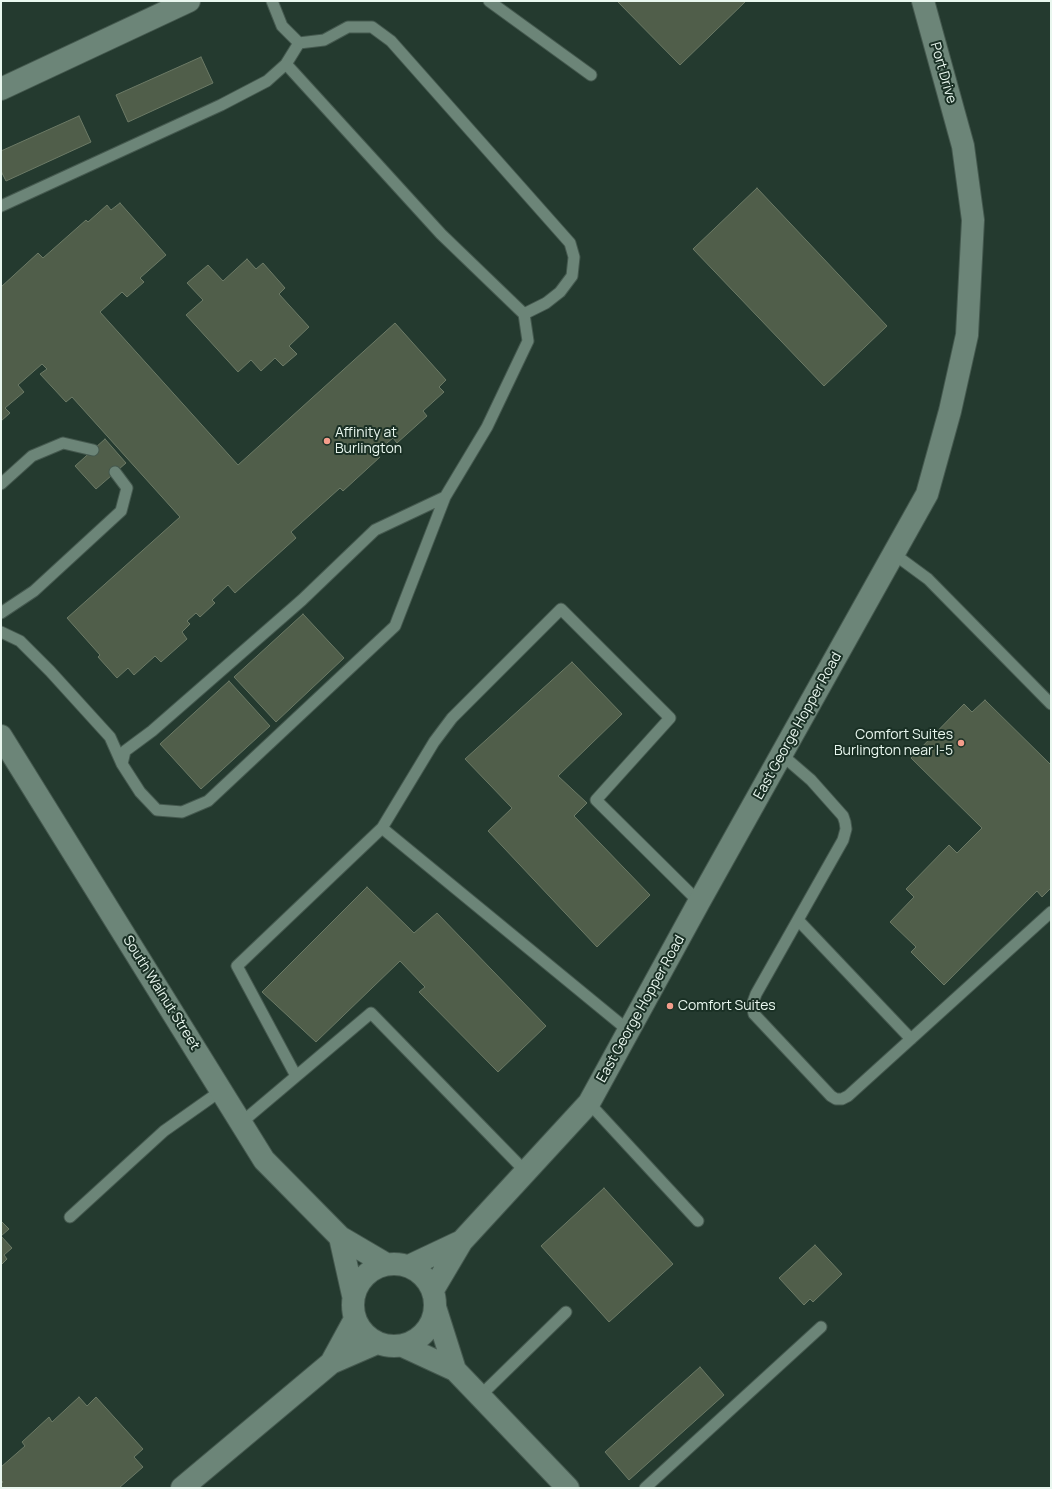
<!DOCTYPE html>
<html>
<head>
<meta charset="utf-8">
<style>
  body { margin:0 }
  #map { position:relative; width:1052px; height:1489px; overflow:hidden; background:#243a2f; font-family:Manrope,sans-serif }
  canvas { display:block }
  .frame { position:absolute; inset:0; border:2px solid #e9f7ef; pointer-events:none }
</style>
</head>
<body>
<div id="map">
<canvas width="1052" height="1489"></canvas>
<div class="frame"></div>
</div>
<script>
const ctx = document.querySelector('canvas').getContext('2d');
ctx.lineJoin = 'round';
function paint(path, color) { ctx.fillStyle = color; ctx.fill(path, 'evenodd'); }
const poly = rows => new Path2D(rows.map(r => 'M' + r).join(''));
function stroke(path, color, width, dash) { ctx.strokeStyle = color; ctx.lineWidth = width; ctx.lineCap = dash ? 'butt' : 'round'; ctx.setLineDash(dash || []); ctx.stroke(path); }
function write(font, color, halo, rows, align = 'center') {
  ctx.font = font + ' Manrope,sans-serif'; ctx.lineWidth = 4; ctx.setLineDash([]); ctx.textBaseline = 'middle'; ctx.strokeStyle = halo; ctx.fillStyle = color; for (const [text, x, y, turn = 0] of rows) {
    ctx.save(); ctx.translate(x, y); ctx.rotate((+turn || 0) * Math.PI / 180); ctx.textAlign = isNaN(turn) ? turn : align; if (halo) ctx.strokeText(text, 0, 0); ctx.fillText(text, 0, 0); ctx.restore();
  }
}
const building = poly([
  [617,1,746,1,680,65,617,1],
  [201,57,213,83,128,122,116,95,201,57],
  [79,116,91,142,6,181,1,171,1,151,79,116],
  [757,188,887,326,824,386,693,249,757,188],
  [120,203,166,255,140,278,144,282,127,297,122,292,100,312,238,465,395,323,446,380,439,387,444,392,423,411,427,416,397,443,393,438,376,452,380,457,343,491,340,488,291,532,296,538,235,593,228,585,212,600,215,603,200,617,196,613,187,621,190,624,182,632,187,639,161,662,155,656,134,675,128,668,117,678,98,657,100,655,67,618,180,517,72,397,66,402,40,374,47,369,42,364,18,385,24,392,5,408,10,413,1,421,1,287,38,253,43,258,86,220,88,222,107,205,111,210,120,203],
  [247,259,256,269,263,263,285,288,279,294,309,327,289,346,297,354,283,366,275,358,261,371,251,360,238,372,186,315,203,300,187,283,208,265,223,281,247,259],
  [105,439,126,463,96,489,75,466,105,439],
  [303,614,344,658,276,722,234,677,303,614],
  [572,662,622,714,558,776,587,803,574,816,650,895,597,947,488,831,512,808,465,759,572,662],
  [229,681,270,726,201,789,160,744,229,681],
  [985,700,1051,765,1051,888,1042,897,1037,891,944,985,911,952,916,947,890,922,914,897,906,889,949,845,957,853,982,828,911,758,964,704,972,712,985,700],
  [367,887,414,933,437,913,546,1026,498,1072,419,992,425,987,400,961,316,1042,262,992,367,887],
  [604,1188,673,1264,609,1322,541,1246,604,1188],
  [1,1221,9,1229,1,1236,12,1248,4,1255,7,1259,1,1265,1,1221],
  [815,1245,842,1274,813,1302,810,1299,804,1305,779,1278,815,1245],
  [700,1367,724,1395,629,1480,605,1452,700,1367],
  [79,1397,87,1406,96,1397,143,1449,134,1457,143,1467,119,1488,1,1488,1,1484,3,1482,1,1480,1,1467,25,1446,22,1442,49,1417,52,1422,79,1397]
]);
paint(building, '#505e4a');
stroke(building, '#6c7a66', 1);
const lane = poly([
  [489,1,591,75],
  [299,43,324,40,348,27,372,27,391,41,570,243,574,257,572,276,560,292,546,303,524,314],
  [1,206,221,105,267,81,286,64,299,43,282,26,272,1],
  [1,484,32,456,63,443,93,450],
  [894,554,928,579,1051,704],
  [1,613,34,591,121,511,127,488,115,472],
  [1,632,20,641,50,671,110,737,122,764,140,792,157,810,182,812,208,801,395,626,445,497,487,427,528,341,524,314,441,234,286,64],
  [782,755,811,780,843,816,845,822,846,829,843,840,756,994,752,1005,754,1014,831,1096,836,1099,842,1099,848,1096,1051,912],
  [122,764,125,751,152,731,302,600,375,530,445,497],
  [382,828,434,742,452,718,561,609,670,718,596,800,699,902],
  [798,920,911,1039],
  [296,1076,237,966,382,828,629,1031],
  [589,1103,698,1221],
  [242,1122,371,1013,525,1171],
  [70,1217,164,1131,222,1090],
  [480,1396,566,1312],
  [645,1488,821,1327]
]);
const street = poly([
  [1,89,189,1],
  [1,736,264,1160,340,1237,386,1264],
  [340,1237,353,1295],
  '353 1305a41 41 0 1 1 82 0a41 41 0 1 1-82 0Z',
  [409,1266,462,1241],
  [433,1290,462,1241,589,1103,699,902,927,494,950,411,967,335,973,220,963,146,923,1],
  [435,1307,455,1370],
  [403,1346,455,1370,568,1488],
  [331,1363,355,1319],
  [182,1488,331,1363,377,1343]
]);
stroke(lane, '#45594f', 13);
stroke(street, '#45594f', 24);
stroke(lane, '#6c8578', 11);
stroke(street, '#6c8578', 22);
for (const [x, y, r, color] of [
  [327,441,4,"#f49d8b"],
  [961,743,4,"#f49d8b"],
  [670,1006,4,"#f49d8b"]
]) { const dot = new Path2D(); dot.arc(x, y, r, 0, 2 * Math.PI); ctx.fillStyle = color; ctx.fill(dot); stroke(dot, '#1a3025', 1.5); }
write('14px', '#e9f7ef', '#1a3025', [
  ["Port Drive",943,73,74],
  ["East George Hopper Road",798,726,-61],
  ["South Walnut Street",161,993,58],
  ["East George Hopper Road",641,1009,-61]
]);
write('14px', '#e9f7ef', '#1a3025', [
  ["Affinity at",335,433],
  ["Burlington",335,449],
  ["Comfort Suites",953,735,"right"],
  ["Burlington near I-5",953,751,"right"],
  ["Comfort Suites",678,1006]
], 'left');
</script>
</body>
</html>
